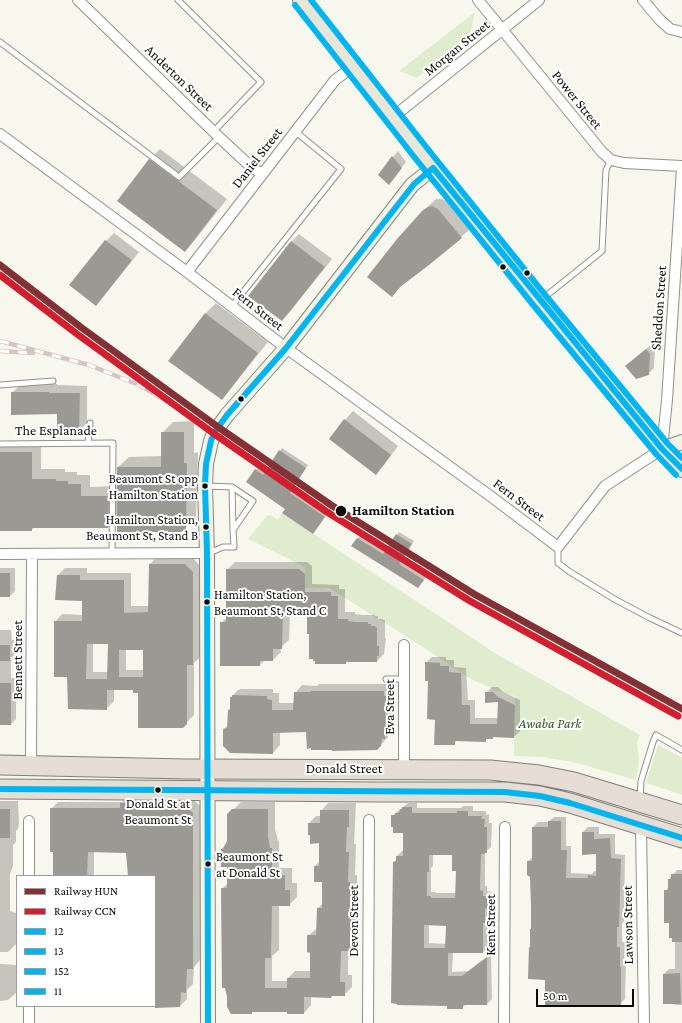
<!DOCTYPE html>
<html>
<head>
<meta charset="utf-8">
<style>
  body { margin:0 }
  #map { position:relative; width:682px; height:1023px; overflow:hidden; background:#f8f7ed; font-family:"Crimson Pro",serif }
  canvas { display:block }
  .legend { position:absolute; left:16px; top:875px; width:140px; height:132px; box-sizing:border-box; background:#fff; border:1px solid #9d9d9d; margin:0; padding:5px 7px; list-style:none; font-size:12px; color:#0a0a0a }
  .legend li { display:flex; align-items:center; gap:8px; height:20px }
  .legend b { width:20px; border:1px solid #9d9d9d }
  .scale { position:absolute; left:536px; top:989px; width:98px; height:18px; box-sizing:border-box; border:2px solid #0a0a0a; border-top:0; padding-left:5px; font-size:12px; line-height:14px; white-space:nowrap; color:#0a0a0a; -webkit-text-stroke:3px #fff; paint-order:stroke }
</style>
</head>
<body>
<div id="map">
<canvas width="682" height="1023"></canvas>
<ul class="legend">
<li><b style="height:5px;background:#833134"></b>Railway HUN</li>
<li><b style="height:5px;background:#d11f2f"></b>Railway CCN</li>
<li><b style="height:5px;background:#00b5ef"></b>12</li>
<li><b style="height:5px;background:#00b5ef"></b>13</li>
<li><b style="height:5px;background:#00b5ef"></b>152</li>
<li><b style="height:5px;background:#00b5ef"></b>11</li>
</ul>
<div class="scale">50 m</div>
</div>
<script>
const ctx = document.querySelector('canvas').getContext('2d');
ctx.lineJoin = 'round';
function paint(path, color) { ctx.fillStyle = color; ctx.fill(path, 'evenodd'); }
const poly = rows => new Path2D(rows.map(r => 'M' + r).join(''));
function stroke(path, color, width, dash) { ctx.strokeStyle = color; ctx.lineWidth = width; ctx.lineCap = dash ? 'butt' : 'round'; ctx.setLineDash(dash || []); ctx.stroke(path); }
function write(font, color, halo, rows, align = 'center') {
  ctx.font = font + ' "Crimson Pro",serif'; ctx.lineWidth = 4; ctx.setLineDash([]); ctx.textBaseline = 'middle'; ctx.strokeStyle = halo; ctx.fillStyle = color; for (const [text, x, y, turn = 0] of rows) {
    ctx.save(); ctx.translate(x, y); ctx.rotate((+turn || 0) * Math.PI / 180); ctx.textAlign = isNaN(turn) ? turn : align; if (halo) ctx.strokeText(text, 0, 0); ctx.fillText(text, 0, 0); ctx.restore();
  }
}
paint(poly([
  [475,12,470,36,417,78,399,71],
  [282,513,498,655,640,735,637,743,639,760,636,780,573,762,542,757,514,756,515,696,497,691,469,678,423,647,329,588,305,588,305,567,248,539,267,516,270,515,278,520],
  [658,745,682,758,682,795,646,783]
]), '#dfedce');
paint(poly([
  [160,149,227,199,195,240,185,251,149,160],
  [398,151,406,162,389,183,379,175],
  [436,199,441,199,446,201,469,230,461,237,404,283,392,296,423,211],
  [114,233,139,252,104,296,96,304,106,241],
  [299,234,332,259,289,313,282,320,249,296,292,241],
  [216,303,268,342,232,387,221,398,205,314],
  [652,344,655,349,654,368,648,374,626,366],
  [57,384,57,385,87,386,87,423,79,431,58,413,12,393,20,385],
  [353,411,398,446,384,465,376,473,345,420],
  [194,421,194,453,198,452,196,517,185,528,118,517,108,527,35,527,31,530,0,530,0,442,41,442,41,469,65,469,65,472,77,472,77,475,90,475,90,487,118,486,118,467,129,457,162,456,162,433,173,422],
  [282,448,308,465,291,490,326,515,315,531,287,508,256,470,258,468,265,473],
  [399,532,414,541,401,561,426,577,418,587,352,546,360,536,385,552],
  [157,557,192,557,199,565,200,657,194,663,194,715,182,727,134,689,114,689,114,701,106,709,68,676,55,622,62,614,83,615,83,600,58,575,65,568,87,568,87,573,131,573,131,606,150,606,150,564],
  [93,643,109,643,108,672,93,672],
  [126,649,144,649,144,670,126,670],
  [235,562,307,562,312,566,312,584,339,585,339,589,345,589,345,612,355,612,355,614,363,615,375,615,375,616,378,616,378,619,383,619,383,620,385,620,385,638,386,638,384,654,377,661,347,661,345,663,316,660,310,633,308,613,290,613,289,640,280,648,281,652,273,660,265,660,260,665,221,623,227,617,227,570],
  [0,568,15,568,15,591,10,596,0,596],
  [0,630,11,630,12,640,14,640,14,655,11,658,11,678,15,678,16,680,16,719,11,724,0,724],
  [432,657,446,657,446,660,454,660,454,667,466,668,468,700,475,700,475,718,498,718,499,701,486,693,492,687,498,687,503,692,520,700,520,731,514,737,494,736,492,738,488,738,486,740,457,740,454,744,436,719,426,663],
  [319,684,391,684,391,690,392,690,392,730,388,734,388,737,377,749,307,731,280,732,280,745,273,753,224,729,228,725,228,710,231,708,231,697,238,690,241,689,273,689,273,693,279,693,279,703,295,703,295,693,302,685,317,686],
  [128,796,150,796,150,802,169,802,174,796,190,796,200,806,200,960,194,967,193,984,187,990,187,999,180,1006,109,1007,155,1006,155,876,129,876,129,831,94,851,94,876,55,876,51,809,58,802,122,802],
  [0,801,18,801,19,824,18,829,16,831,16,842,13,845,13,866,10,874,10,911,16,913,16,944,8,952,0,952],
  [241,802,275,802,275,829,278,841,279,841,279,868,292,868,292,883,297,883,297,897,289,905,279,905,279,950,272,956,272,981,288,981,288,978,295,971,311,971,311,952,308,936,317,928,318,908,323,903,323,881,315,866,320,861,320,842,309,823,316,816,321,816,321,811,328,803,356,803,354,844,356,844,355,875,357,875,359,924,357,925,357,943,348,950,348,975,352,975,352,987,344,995,311,997,311,1005,304,1013,288,1011,253,1011,252,1013,222,889,228,883,228,866,222,849,228,841,228,815],
  [408,803,417,803,417,808,461,808,463,806,473,806,473,811,486,811,486,815,489,814,489,823,492,823,491,847,485,852,485,886,487,886,487,891,492,892,492,903,489,905,489,917,488,918,488,947,483,952,453,952,452,972,468,971,491,954,492,999,487,1004,466,1004,462,1008,448,1005,398,1004,394,862,397,860,397,856,402,851,404,851,404,832,392,816],
  [433,854,453,854,457,870,456,893,436,893,436,892,431,892,431,868,433,866],
  [429,924,447,925,446,944,429,943],
  [554,817,566,817,566,846,571,846,571,873,592,874,594,871,597,871,597,853,583,832,588,827,599,827,599,834,615,834,615,854,625,855,624,921,622,924,622,942,625,942,624,962,626,962,625,999,620,1004,578,1004,576,1006,546,979,531,946,531,877,528,861,533,857,533,827,538,822,548,822],
  [677,870,682,870,682,1005,675,1005,664,974,669,969,675,969,675,941,670,922,665,891,669,887,669,879],
  [0,964,16,965,17,992,8,1000,0,1001]
]), '#0003');
paint(poly([
  [392,156,402,168,389,185,378,175],
  [149,159,217,210,185,252,117,201],
  [432,206,438,209,462,238,429,265,400,287,392,297,367,277,397,239,423,210,428,207],
  [105,240,132,260,96,306,69,285],
  [291,241,325,267,282,321,248,296],
  [205,313,258,353,222,400,168,361],
  [646,349,650,354,649,375,636,379,625,366],
  [11,392,49,392,49,393,80,393,79,432,57,432,57,414,11,415],
  [344,419,391,455,376,475,329,439],
  [161,432,184,432,184,463,187,463,186,529,181,532,117,532,117,467,161,467],
  [279,450,306,468,290,493,325,517,313,534,282,513,285,509,246,482,255,469,263,475],
  [0,452,32,452,32,479,56,479,56,481,68,481,68,484,81,484,81,496,109,496,108,528,32,528,32,531,0,531],
  [396,534,412,544,399,564,424,580,418,588,351,546,357,538,383,554],
  [149,564,185,564,193,572,193,665,187,665,187,724,183,728,138,728,138,693,133,693,133,690,107,690,107,710,68,709,67,677,54,677,54,621,82,621,82,601,55,600,57,575,80,575,80,580,124,580,124,613,148,612],
  [87,644,108,644,107,679,86,679],
  [119,650,143,650,143,677,119,677],
  [226,569,299,569,305,574,305,592,331,592,331,596,338,596,338,619,348,619,348,621,355,622,368,622,368,624,371,624,371,626,375,626,376,628,377,627,377,646,379,646,379,656,377,656,377,662,346,662,346,664,315,664,315,661,313,661,313,659,309,659,309,634,307,634,307,614,283,614,282,649,273,649,273,661,260,661,260,666,220,666,220,622,226,622],
  [0,573,10,573,10,597,0,597],
  [0,645,10,645,10,661,0,661],
  [425,662,440,663,440,666,449,666,449,672,461,673,462,705,470,705,470,724,497,724,498,702,485,703,485,692,493,692,498,697,515,705,514,738,493,737,493,739,486,739,486,742,455,741,455,745,434,745,435,720,427,719,428,681,425,681],
  [0,683,11,683,11,725,0,725],
  [311,691,384,691,384,696,386,696,385,739,382,739,381,746,377,750,332,751,332,750,311,750,311,748,307,749,306,732,273,733,273,754,230,753,223,746,223,729,227,728,228,710,230,710,230,697,232,697,232,695,267,696,267,699,272,700,272,710,293,710,294,692,311,692],
  [120,803,143,803,143,809,166,809,166,803,182,803,193,813,193,969,187,969,186,993,181,992,180,1007,155,1008,155,876,128,876,126,853,88,852,87,876,53,876,53,852,50,852,50,808,120,808],
  [402,807,412,807,412,813,457,813,457,811,468,811,468,816,482,816,481,819,485,819,484,827,487,827,487,853,484,853,485,854,481,854,480,890,483,891,483,896,488,896,487,909,485,908,485,923,483,923,483,953,448,953,448,976,462,976,487,957,487,1005,463,1005,463,1009,447,1009,447,1006,397,1005,397,1004,391,1003,393,862,396,861,396,856,403,856,403,833,393,833,393,827,391,827,391,815,395,815,395,813,399,813,400,809,402,809],
  [429,855,452,855,452,871,456,871,455,898,431,898,431,896,427,896,427,872,429,872],
  [424,925,446,926,445,948,424,948],
  [0,809,10,809,10,838,0,838],
  [232,809,268,809,268,837,270,848,272,848,272,876,285,875,285,890,290,890,290,906,272,906,271,958,265,958,265,988,287,988,287,978,310,978,310,953,307,952,307,935,316,935,317,908,322,908,322,882,314,882,314,866,319,866,319,843,310,844,310,835,308,835,308,823,320,823,320,810,349,810,349,827,347,827,346,852,349,852,348,882,350,882,351,932,350,932,350,951,341,951,340,982,345,982,345,996,332,996,331,998,304,997,304,1014,287,1014,287,1012,252,1012,252,1014,231,1014,227,1007,227,997,225,988,222,988,221,888,227,888,227,867,221,867,221,849,223,849,227,841,227,814],
  [548,821,561,821,561,850,567,850,566,878,588,878,588,875,596,876,596,854,582,855,582,832,594,832,594,839,610,838,611,858,621,859,619,927,617,927,617,947,620,947,620,967,621,967,621,1005,576,1005,576,1007,545,1006,545,980,528,979,529,947,530,947,530,929,531,929,531,906,530,877,527,875,527,861,532,861,532,827,548,827],
  [671,874,682,874,682,942,672,942,672,938,669,938,669,923,664,923,664,890,668,890,668,879,671,879],
  [680,973,681,1004,663,1004,663,974]
]), '#9a9993');
const lane = poly([
  [178,0,261,82,213,132],
  [0,42,179,177,219,137],
  [541,300,602,251,606,170,611,160],
  [232,306,341,169,296,132],
  [0,385,53,381],
  [88,443,90,423],
  [0,444,113,443,112,554],
  [206,486,232,487,253,501,233,530,234,547,223,547,209,553],
  [232,487,233,530],
  [558,547,558,563,570,572,616,600,650,618,682,633],
  [386,679,404,679],
  [640,799,641,781,653,742,656,735,682,750]
]);
const street = poly([
  [78,0,219,137,249,165,262,174],
  [478,0,602,152,611,160,624,163,682,166],
  [643,0,659,19,670,29,682,32],
  [393,117,539,0],
  [0,134,187,272,286,348,493,498,558,547,605,486,662,449,667,400,682,168],
  [187,272,335,80,354,66],
  [0,554,207,553],
  [31,765,32,554],
  [404,770,404,645],
  [641,826,644,1023],
  [29,876,29,821],
  [29,1023,29,1006],
  [368,1023,369,820],
  [504,1023,505,827]
]);
const secondary = poly([
  [662,449,682,442],
  [208,1023,207,553,205,486,206,464,211,441,214,433,227,415,286,348,412,185,433,168]
]);
const primary = poly([
  [301,0,421,153,540,301,662,449,682,469]
]);
const highway = poly([
  [0,765,187,769,490,770,539,775,574,782,682,815],
  [0,789,378,792,505,792,540,796,570,803,682,838]
]);
stroke(lane, '#91918c', 7);
stroke(street, '#91918c', 12);
stroke(secondary, '#888783', 16);
stroke(primary, '#7e7e7a', 18);
stroke(highway, '#7e7e7a', 21);
stroke(lane, '#fefefc', 5);
stroke(street, '#fefefc', 10);
stroke(secondary, '#f3f3e8', 14);
stroke(primary, '#e9e6d8', 16);
stroke(highway, '#e6ded4', 19);
const rail = poly([
  [0,341,89,365,139,385,177,407],
  [0,351,33,353]
]);
stroke(rail, '#d4c5c3', 4.5);
stroke(rail, '#fff', 3, [9]);
stroke(poly([
  [0,789,505,792,540,796,570,803,682,838]
]), '#00b5ef', 6);
stroke(poly([
  [208,1023,207,553,205,486,206,464,211,441,214,433,227,415,286,348,414,184,433,168,662,449,682,469]
]), '#00b5ef', 6);
stroke(poly([
  [295,5,415,158,534,306,656,454,676,475]
]), '#00b5ef', 6);
stroke(poly([
  [311,0,427,148,546,296,668,444,682,458]
]), '#00b5ef', 6);
stroke(poly([
  [0,265,82,328,218,427,331,505,474,594,682,709]
]), '#833134', 7);
stroke(poly([
  [0,275,77,334,213,433,327,512,470,601,678,716]
]), '#d11f2f', 7);
for (const [x, y, r, color] of [
  [503,267,3.5,"#0a0a0a"],
  [527,273,3.5,"#0a0a0a"],
  [241,399,3.5,"#0a0a0a"],
  [205,486,3.5,"#0a0a0a"],
  [341,511,6,"#0a0a0a"],
  [206,527,3.5,"#0a0a0a"],
  [207,602,3.5,"#0a0a0a"],
  [158,790,3.5,"#0a0a0a"],
  [208,864,3.5,"#0a0a0a"]
]) { const dot = new Path2D(); dot.arc(x, y, r, 0, 2 * Math.PI); ctx.fillStyle = color; ctx.fill(dot); stroke(dot, '#fff', 1.5); }
write('13px', '#0a0a0a', '#fff', [
  ["Beaumont St opp",198,479],
  ["Hamilton Station",198,495],
  ["Hamilton Station,",198,520],
  ["Beaumont St, Stand B",198,536],
  ["Hamilton Station,",214,595,"left"],
  ["Beaumont St, Stand C",214,611,"left"],
  ["Donald St at",158,804,"center"],
  ["Beaumont St",158,820,"center"],
  ["Beaumont St",216,857,"left"],
  ["at Donald St",216,873,"left"]
], 'right');
write('14px', '#0a0a0a', '#fff', [
  ["Morgan Street",457,48,-39],
  ["Anderton Street",179,78,44],
  ["Power Street",577,100,51],
  ["Daniel Street",257,158,-52],
  ["Sheddon Street",659,308,-86],
  ["Fern Street",258,309,38],
  ["The Esplanade",56,431],
  ["Fern Street",519,500,37],
  ["Bennett Street",18,660,-90],
  ["Eva Street",390,707,-90],
  ["Donald Street",344,769],
  ["Devon Street",354,921,-90],
  ["Kent Street",491,925,-90],
  ["Lawson Street",628,925,-91]
]);
write('bold 14px', '#0a0a0a', '#fff', [
  ["Hamilton Station",352,511]
], 'left');
write('italic 14px', '#295b20', '#fff', [
  ["Awaba Park",550,724]
]);
</script>
</body>
</html>
